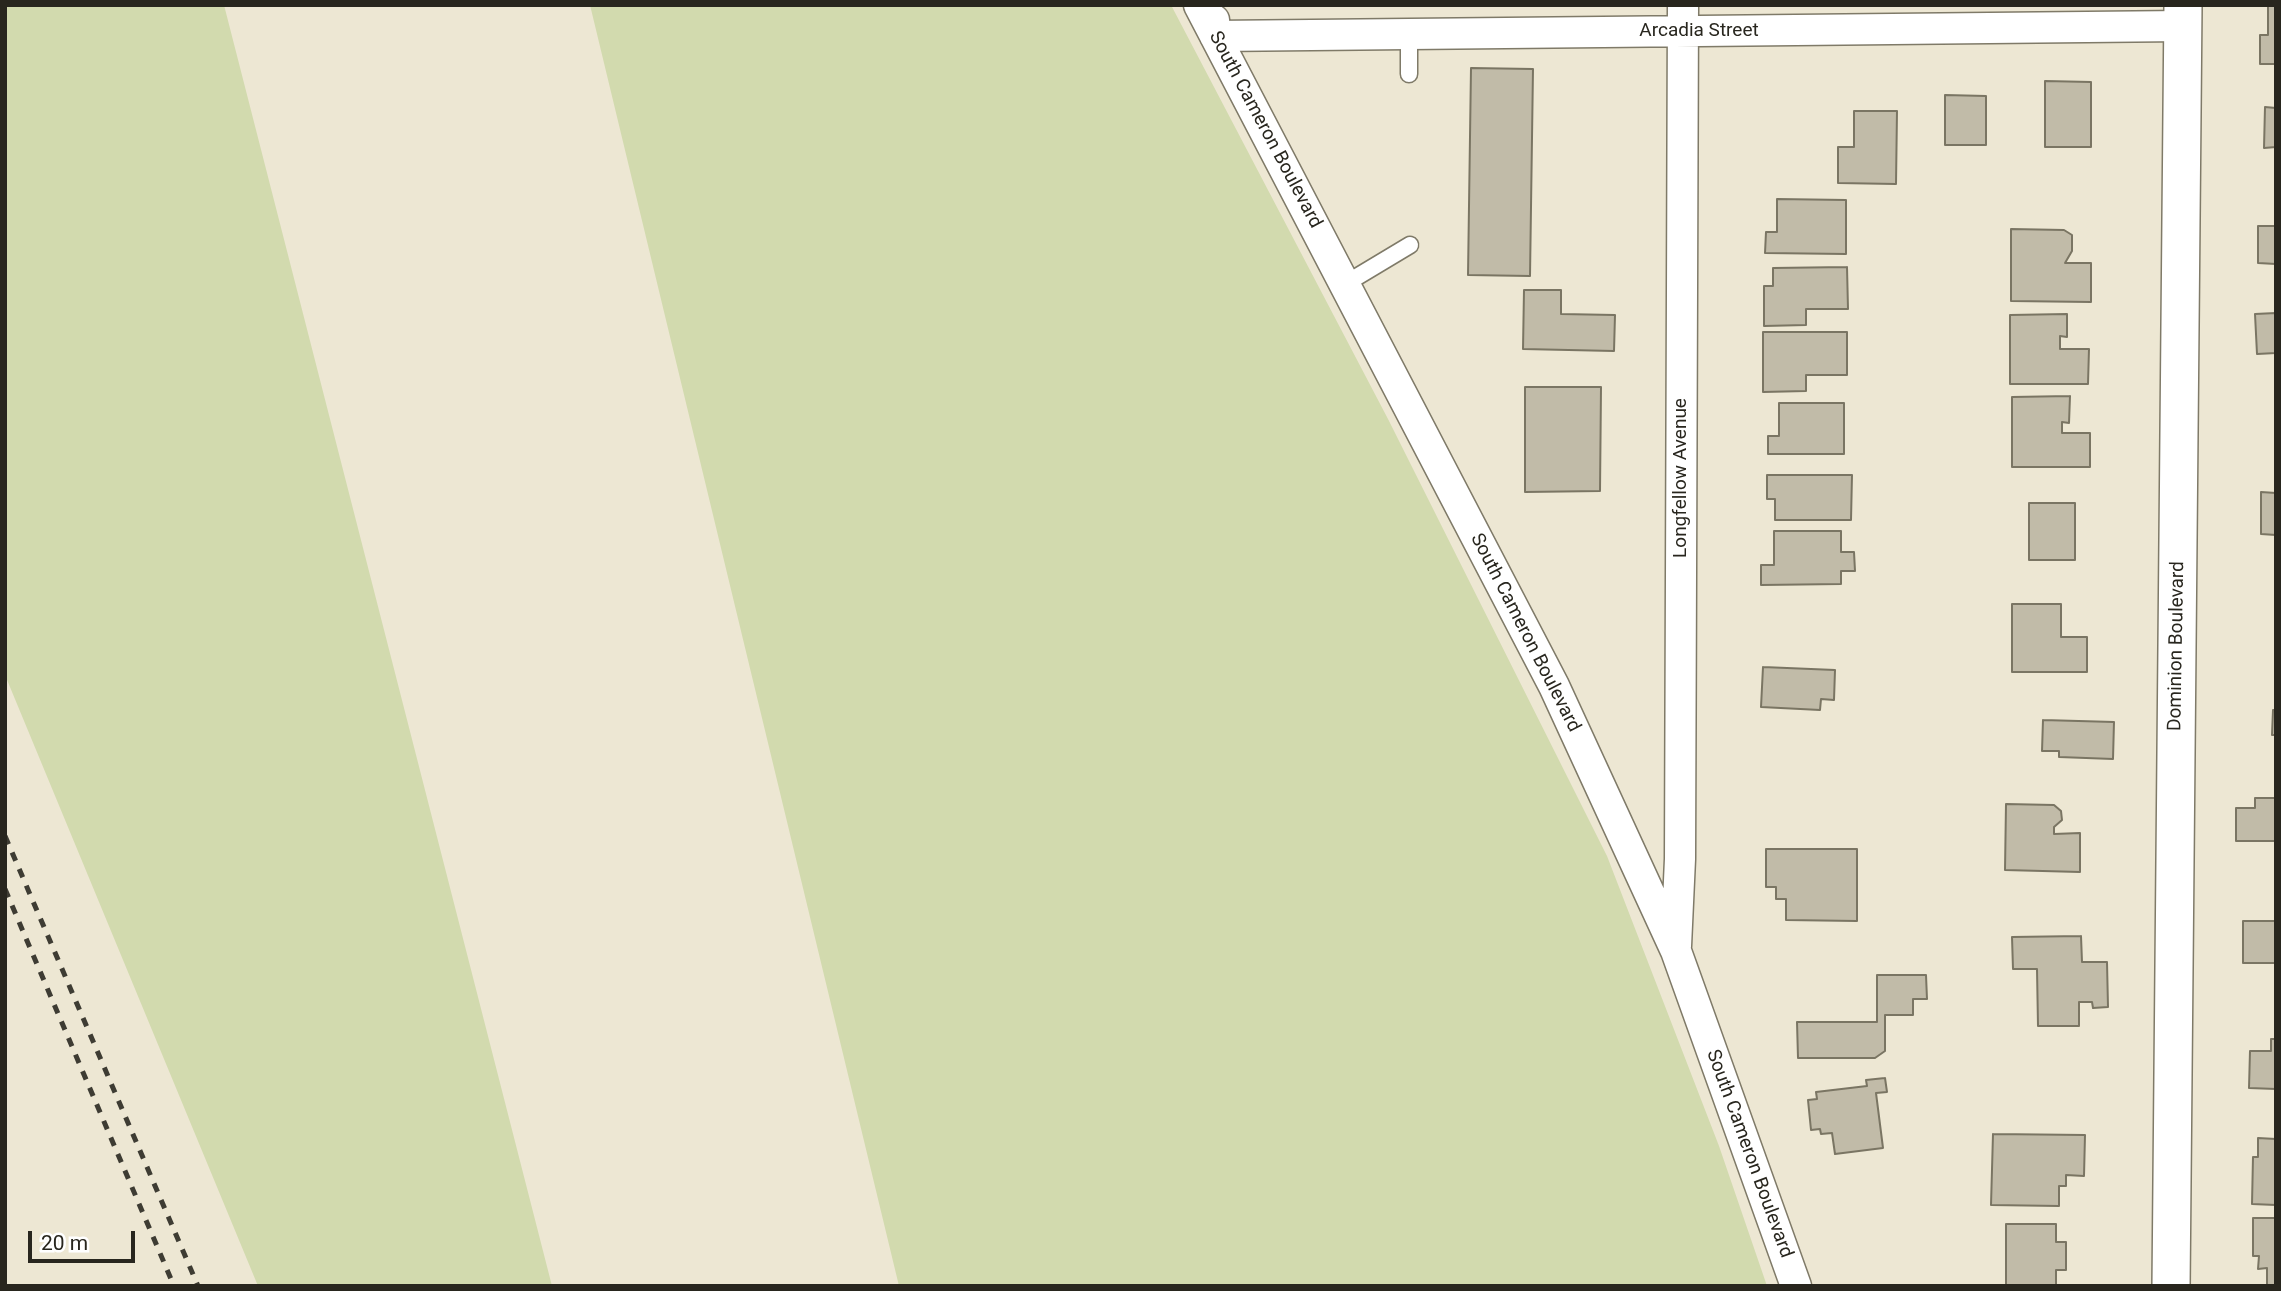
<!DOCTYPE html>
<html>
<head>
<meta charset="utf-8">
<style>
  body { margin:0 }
  #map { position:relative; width:2281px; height:1291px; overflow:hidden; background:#ede7d3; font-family:Roboto,sans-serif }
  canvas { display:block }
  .frame { position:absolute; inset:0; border:7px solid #28261e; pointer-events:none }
  .scale { position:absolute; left:28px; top:1231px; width:107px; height:32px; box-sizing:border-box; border:4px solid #28261e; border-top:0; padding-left:9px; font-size:21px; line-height:24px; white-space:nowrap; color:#28261e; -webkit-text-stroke:5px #fff; paint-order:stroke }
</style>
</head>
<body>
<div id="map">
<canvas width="2281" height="1291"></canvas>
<div class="frame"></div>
<div class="scale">20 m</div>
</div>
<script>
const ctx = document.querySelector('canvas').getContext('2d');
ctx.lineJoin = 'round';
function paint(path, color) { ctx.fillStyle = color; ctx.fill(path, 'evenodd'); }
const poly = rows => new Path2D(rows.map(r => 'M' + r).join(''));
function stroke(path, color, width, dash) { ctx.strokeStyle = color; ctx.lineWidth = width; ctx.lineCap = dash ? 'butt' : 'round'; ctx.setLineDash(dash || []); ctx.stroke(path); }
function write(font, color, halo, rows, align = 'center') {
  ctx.font = font + ' Roboto,sans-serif'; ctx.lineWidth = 5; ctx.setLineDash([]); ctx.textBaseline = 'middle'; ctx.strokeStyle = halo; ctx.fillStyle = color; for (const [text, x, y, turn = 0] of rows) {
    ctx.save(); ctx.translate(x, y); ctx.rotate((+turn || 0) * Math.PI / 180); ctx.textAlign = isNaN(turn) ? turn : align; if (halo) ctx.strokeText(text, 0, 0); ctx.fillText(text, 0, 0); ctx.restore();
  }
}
paint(poly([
  [5,5,224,5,552,1286,258,1286,5,675],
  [590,5,1171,5,1388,419,1607,856,1719,1146,1767,1286,899,1286]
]), '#d2daae');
const building = poly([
  [2268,5,2276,5,2276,64,2260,64,2260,35,2268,35,2268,5],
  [1471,68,1533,69,1530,276,1468,275,1471,68],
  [2045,81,2091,82,2091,147,2045,147,2045,81],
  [1945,95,1986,96,1986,145,1945,145,1945,95],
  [2265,107,2276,108,2276,147,2264,148,2265,107],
  [1854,111,1897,111,1896,184,1838,183,1838,147,1854,147,1854,111],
  [1777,199,1846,200,1846,254,1765,253,1766,232,1777,232,1777,199],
  [2258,226,2276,226,2276,264,2258,263,2258,226],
  [2011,229,2064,230,2072,235,2072,251,2065,263,2091,263,2091,302,2011,301,2011,229],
  [1847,267,1848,309,1806,309,1806,325,1764,326,1764,286,1773,286,1773,268,1847,267],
  [1524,290,1561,290,1561,314,1615,315,1614,351,1523,349,1524,290],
  [2276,313,2276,353,2257,354,2255,314,2276,313],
  [2067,314,2067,337,2060,336,2060,349,2089,349,2088,384,2010,384,2010,315,2067,314],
  [1763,332,1847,332,1847,375,1806,375,1806,391,1763,392,1763,332],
  [1525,387,1601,387,1600,491,1525,492,1525,387],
  [2070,396,2069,423,2062,422,2062,433,2090,433,2090,467,2012,467,2012,397,2070,396],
  [1779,403,1844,403,1844,454,1768,454,1768,436,1779,436,1779,403],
  [1767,475,1852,475,1851,520,1775,520,1775,499,1767,499,1767,475],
  [2261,492,2276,493,2276,535,2261,534,2261,492],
  [2029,503,2075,503,2075,560,2029,560,2029,503],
  [1774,531,1841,531,1841,552,1854,552,1855,571,1841,571,1841,584,1761,585,1761,565,1774,565,1774,531],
  [2012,604,2061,604,2061,637,2087,637,2087,672,2012,672,2012,604],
  [1763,667,1835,670,1834,700,1821,699,1820,710,1761,707,1763,667],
  [2273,710,2276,710,2276,735,2272,735,2273,710],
  [2043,720,2114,722,2113,759,2059,757,2059,751,2042,751,2043,720],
  [2255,798,2276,798,2276,841,2236,841,2236,808,2255,808,2255,798],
  [2006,804,2054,805,2061,811,2062,820,2054,827,2054,834,2080,833,2080,872,2005,870,2006,804],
  [1766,849,1857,849,1857,921,1786,920,1786,899,1776,899,1776,887,1766,887,1766,849],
  [2243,921,2276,921,2276,963,2243,963,2243,921],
  [2081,936,2082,962,2107,962,2108,1007,2093,1008,2092,1002,2079,1002,2079,1026,2038,1026,2037,969,2013,969,2012,937,2081,936],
  [1877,975,1926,975,1927,999,1913,999,1913,1015,1885,1015,1885,1051,1875,1058,1798,1058,1797,1022,1877,1022,1877,975],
  [2271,1039,2276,1039,2276,1089,2249,1088,2250,1051,2271,1051,2271,1039],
  [1885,1078,1887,1092,1876,1093,1883,1148,1835,1154,1832,1133,1821,1134,1820,1129,1811,1130,1808,1100,1817,1099,1816,1092,1867,1086,1866,1080,1885,1078],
  [1993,1134,2085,1135,2084,1176,2066,1175,2066,1186,2059,1186,2059,1206,1991,1205,1993,1134],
  [2258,1138,2276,1139,2276,1205,2252,1204,2253,1157,2258,1157,2258,1138],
  [2253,1218,2276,1218,2276,1286,2267,1286,2267,1268,2258,1269,2259,1256,2253,1256,2253,1218],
  [2006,1224,2056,1224,2056,1242,2066,1242,2066,1270,2056,1270,2056,1285,2081,1286,2006,1286,2006,1224]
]);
paint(building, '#c1bba8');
stroke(building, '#7a7563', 2);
const service = poly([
  [1409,34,1409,74],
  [1345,284,1410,245]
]);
const minor = poly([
  [1199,5,1554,686,1676,951,1796,1286],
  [1214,20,1215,36,2183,26],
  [1676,946,1680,859,1683,5]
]);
const tertiary = poly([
  [2171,1286,2183,5]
]);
stroke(service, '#7f7a68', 19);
stroke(minor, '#7f7a68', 33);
stroke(tertiary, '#7f7a68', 40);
stroke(service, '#fff', 16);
stroke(minor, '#fff', 30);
stroke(tertiary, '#fff', 37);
stroke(poly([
  [5,836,198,1286],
  [5,889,174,1286]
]), '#3e3c33', 5, [9, 9]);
write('19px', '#28261e', '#fff', [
  ["Arcadia Street",1699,31],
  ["South Cameron Boulevard",1265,130,62],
  ["Longfellow Avenue",1681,478,-90],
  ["South Cameron Boulevard",1525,633,63],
  ["Dominion Boulevard",2177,646,-89],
  ["South Cameron Boulevard",1749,1154,70]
]);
</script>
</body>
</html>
